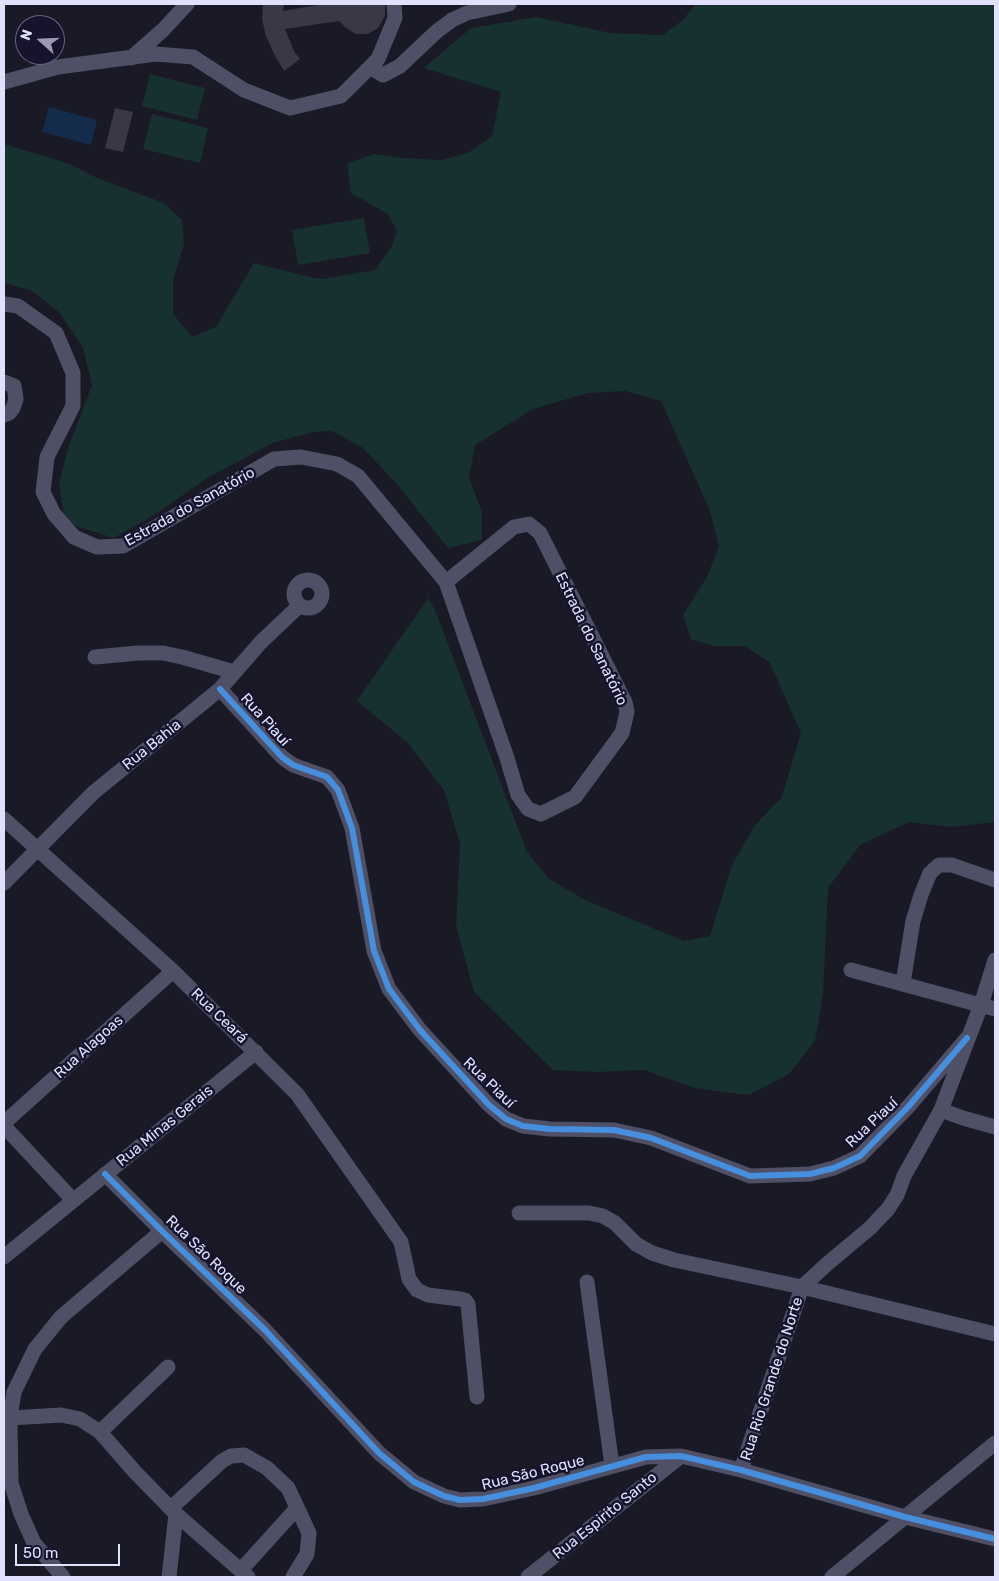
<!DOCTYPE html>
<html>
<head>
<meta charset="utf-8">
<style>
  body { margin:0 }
  #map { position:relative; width:999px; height:1581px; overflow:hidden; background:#1a1926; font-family:Rubik,sans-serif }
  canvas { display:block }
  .frame { position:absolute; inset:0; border:5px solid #e1e0fd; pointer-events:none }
  .north { position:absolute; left:15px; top:15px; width:50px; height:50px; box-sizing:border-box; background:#16132c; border:1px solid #676580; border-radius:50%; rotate:290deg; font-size:14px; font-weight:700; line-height:20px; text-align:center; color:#e1e0fd }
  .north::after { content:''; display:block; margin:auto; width:18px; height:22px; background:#9b9ab2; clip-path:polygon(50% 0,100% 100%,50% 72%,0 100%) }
  .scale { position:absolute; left:15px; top:1544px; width:105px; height:22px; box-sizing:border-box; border:2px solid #e1e0fd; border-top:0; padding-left:6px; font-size:15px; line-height:18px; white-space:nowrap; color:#e1e0fd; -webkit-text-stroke:4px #16132c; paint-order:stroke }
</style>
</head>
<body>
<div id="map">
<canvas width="999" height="1581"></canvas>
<div class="frame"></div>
<div class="north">N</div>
<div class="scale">50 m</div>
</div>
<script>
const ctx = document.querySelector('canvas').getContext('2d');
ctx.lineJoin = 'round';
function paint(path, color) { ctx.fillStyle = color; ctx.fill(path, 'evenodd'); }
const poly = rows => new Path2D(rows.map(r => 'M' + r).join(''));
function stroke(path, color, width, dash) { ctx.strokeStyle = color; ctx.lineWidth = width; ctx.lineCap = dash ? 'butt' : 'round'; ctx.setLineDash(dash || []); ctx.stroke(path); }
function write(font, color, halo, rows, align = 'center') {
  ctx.font = font + ' Rubik,sans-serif'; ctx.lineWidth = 5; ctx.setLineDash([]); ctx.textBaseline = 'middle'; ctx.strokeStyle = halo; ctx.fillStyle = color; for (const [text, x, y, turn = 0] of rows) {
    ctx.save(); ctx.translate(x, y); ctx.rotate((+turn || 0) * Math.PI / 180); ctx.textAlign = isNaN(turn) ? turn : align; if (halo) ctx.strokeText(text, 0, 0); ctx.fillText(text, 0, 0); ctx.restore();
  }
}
paint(poly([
  [695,4,995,4,995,822,951,827,909,822,860,845,828,888,823,993,815,1041,789,1074,749,1095,695,1088,644,1070,597,1072,553,1070,474,992,456,925,460,844,444,790,407,742,357,701,428,598,435,610,527,852,549,879,585,900,684,941,710,936,732,865,755,825,782,797,801,733,770,663,745,646,713,646,691,639,683,615,707,577,719,547,710,511,661,401,625,391,588,393,533,409,475,445,469,478,482,512,482,540,448,548,397,484,363,448,332,431,313,432,273,443,209,477,157,513,114,538,65,523,59,484,68,448,92,385,83,348,60,313,31,290,4,283,4,144,70,164,97,178,164,203,182,220,184,244,173,281,173,314,192,337,216,327,254,263,310,277,322,279,375,270,392,246,397,231,388,214,351,193,347,163,375,154,401,158,441,160,468,153,492,136,501,92,424,68,471,28,536,17,610,33,663,35,684,19],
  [150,74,205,88,197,120,142,106],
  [152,114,208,128,200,163,143,149],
  [364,218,370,253,298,265,292,230]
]), '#173131');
paint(poly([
  [49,107,97,120,91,145,42,132]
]), '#142b4c');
paint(poly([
  [263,4,284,4,283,11,323,4,385,4,385,16,378,28,368,34,356,34,346,28,339,21,285,29,294,51,300,59,284,71,275,56,266,36,262,19],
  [115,108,133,112,123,152,105,148]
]), '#3a3847');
stroke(poly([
  [131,58,163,30,187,4],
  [370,67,383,75,400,66,436,32,452,20,467,13,509,4],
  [4,82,58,67,156,54,193,57,244,90,290,108,341,96,378,59,395,18,394,4],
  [4,304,18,306,56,333,73,373,73,406,47,457,43,492,54,514,74,537,97,547,123,546,274,459,301,457,337,464,358,476,446,582,507,758,518,795,528,809,541,814,575,797,622,733,627,712,625,702,540,533,529,524,514,527,446,582],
  [4,382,14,386,16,399,13,408,9,413,4,415],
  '294 594a14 14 0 1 1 28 0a14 14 0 1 1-28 0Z',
  [95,657,138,653,163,653,182,657,234,672],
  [220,689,282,757,293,765,327,777,338,790,352,828,374,951,389,989,420,1030,489,1105,506,1119,523,1126,550,1129,614,1130,651,1138,750,1176,810,1174,834,1168,860,1156,908,1107,967,1038],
  [4,819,173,971,297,1094,401,1242,409,1279,417,1290,428,1295,460,1299,465,1300,468,1304,477,1397],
  [4,883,93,793,220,689,261,642,299,606],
  [851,970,995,1009],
  [903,983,913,921,921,895,930,873,939,865,952,865,995,880],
  [941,1110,963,1118,995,1127],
  [4,1123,173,971],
  [4,1126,73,1200],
  [105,1174,162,1231,265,1330,379,1453,414,1482,444,1496,460,1500,483,1499,534,1488,646,1457,681,1456,741,1470,905,1517,995,1539],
  [519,1213,589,1213,603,1216,615,1223,636,1244,652,1253,674,1260,802,1287,995,1334],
  [4,1257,256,1052],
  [587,1282,612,1466],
  [10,1418,61,1415,80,1419,100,1432,135,1472,176,1514,248,1577],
  [100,1432,168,1367],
  [741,1470,802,1287,827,1264,870,1228,888,1209,897,1195,904,1176,941,1110,981,1005,995,960],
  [171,1508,222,1461,231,1456,244,1455,267,1468,288,1488,309,1533,307,1554,293,1577],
  [241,1570,297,1508],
  [63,1577,34,1543,21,1514,11,1483,10,1418,14,1392,35,1349,61,1317,162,1231],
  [169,1577,176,1514],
  [528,1577,681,1456],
  [832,1577,995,1443]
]), '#4f4f66', 15);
stroke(poly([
  [220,689,282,757,293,765,327,777,338,790,352,828,374,951,389,989,420,1030,489,1105,506,1119,523,1126,550,1129,614,1130,651,1138,750,1176,810,1174,834,1168,860,1156,908,1107,967,1038],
  [105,1174,162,1231,265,1330,379,1453,414,1482,444,1496,460,1500,483,1499,534,1488,646,1457,681,1456,741,1470,905,1517,995,1539]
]), '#468fdf', 6);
write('15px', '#e1e0fd', '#16132c', [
  ["Estrada do Sanatório",190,507,-29],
  ["Estrada do Sanatório",591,639,64],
  ["Rua Piauí",265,720,48],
  ["Rua Bahia",152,745,-39],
  ["Rua Ceará",219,1016,44],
  ["Rua Alagoas",89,1047,-42],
  ["Rua Piauí",489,1083,44],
  ["Rua Piauí",872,1123,-43],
  ["Rua Minas Gerais",165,1126,-39],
  ["Rua São Roque",206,1255,44],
  ["Rua Rio Grande do Norte",772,1379,-72],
  ["Rua São Roque",533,1473,-14],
  ["Rua Espirito Santo",605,1516,-39]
]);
</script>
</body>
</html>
